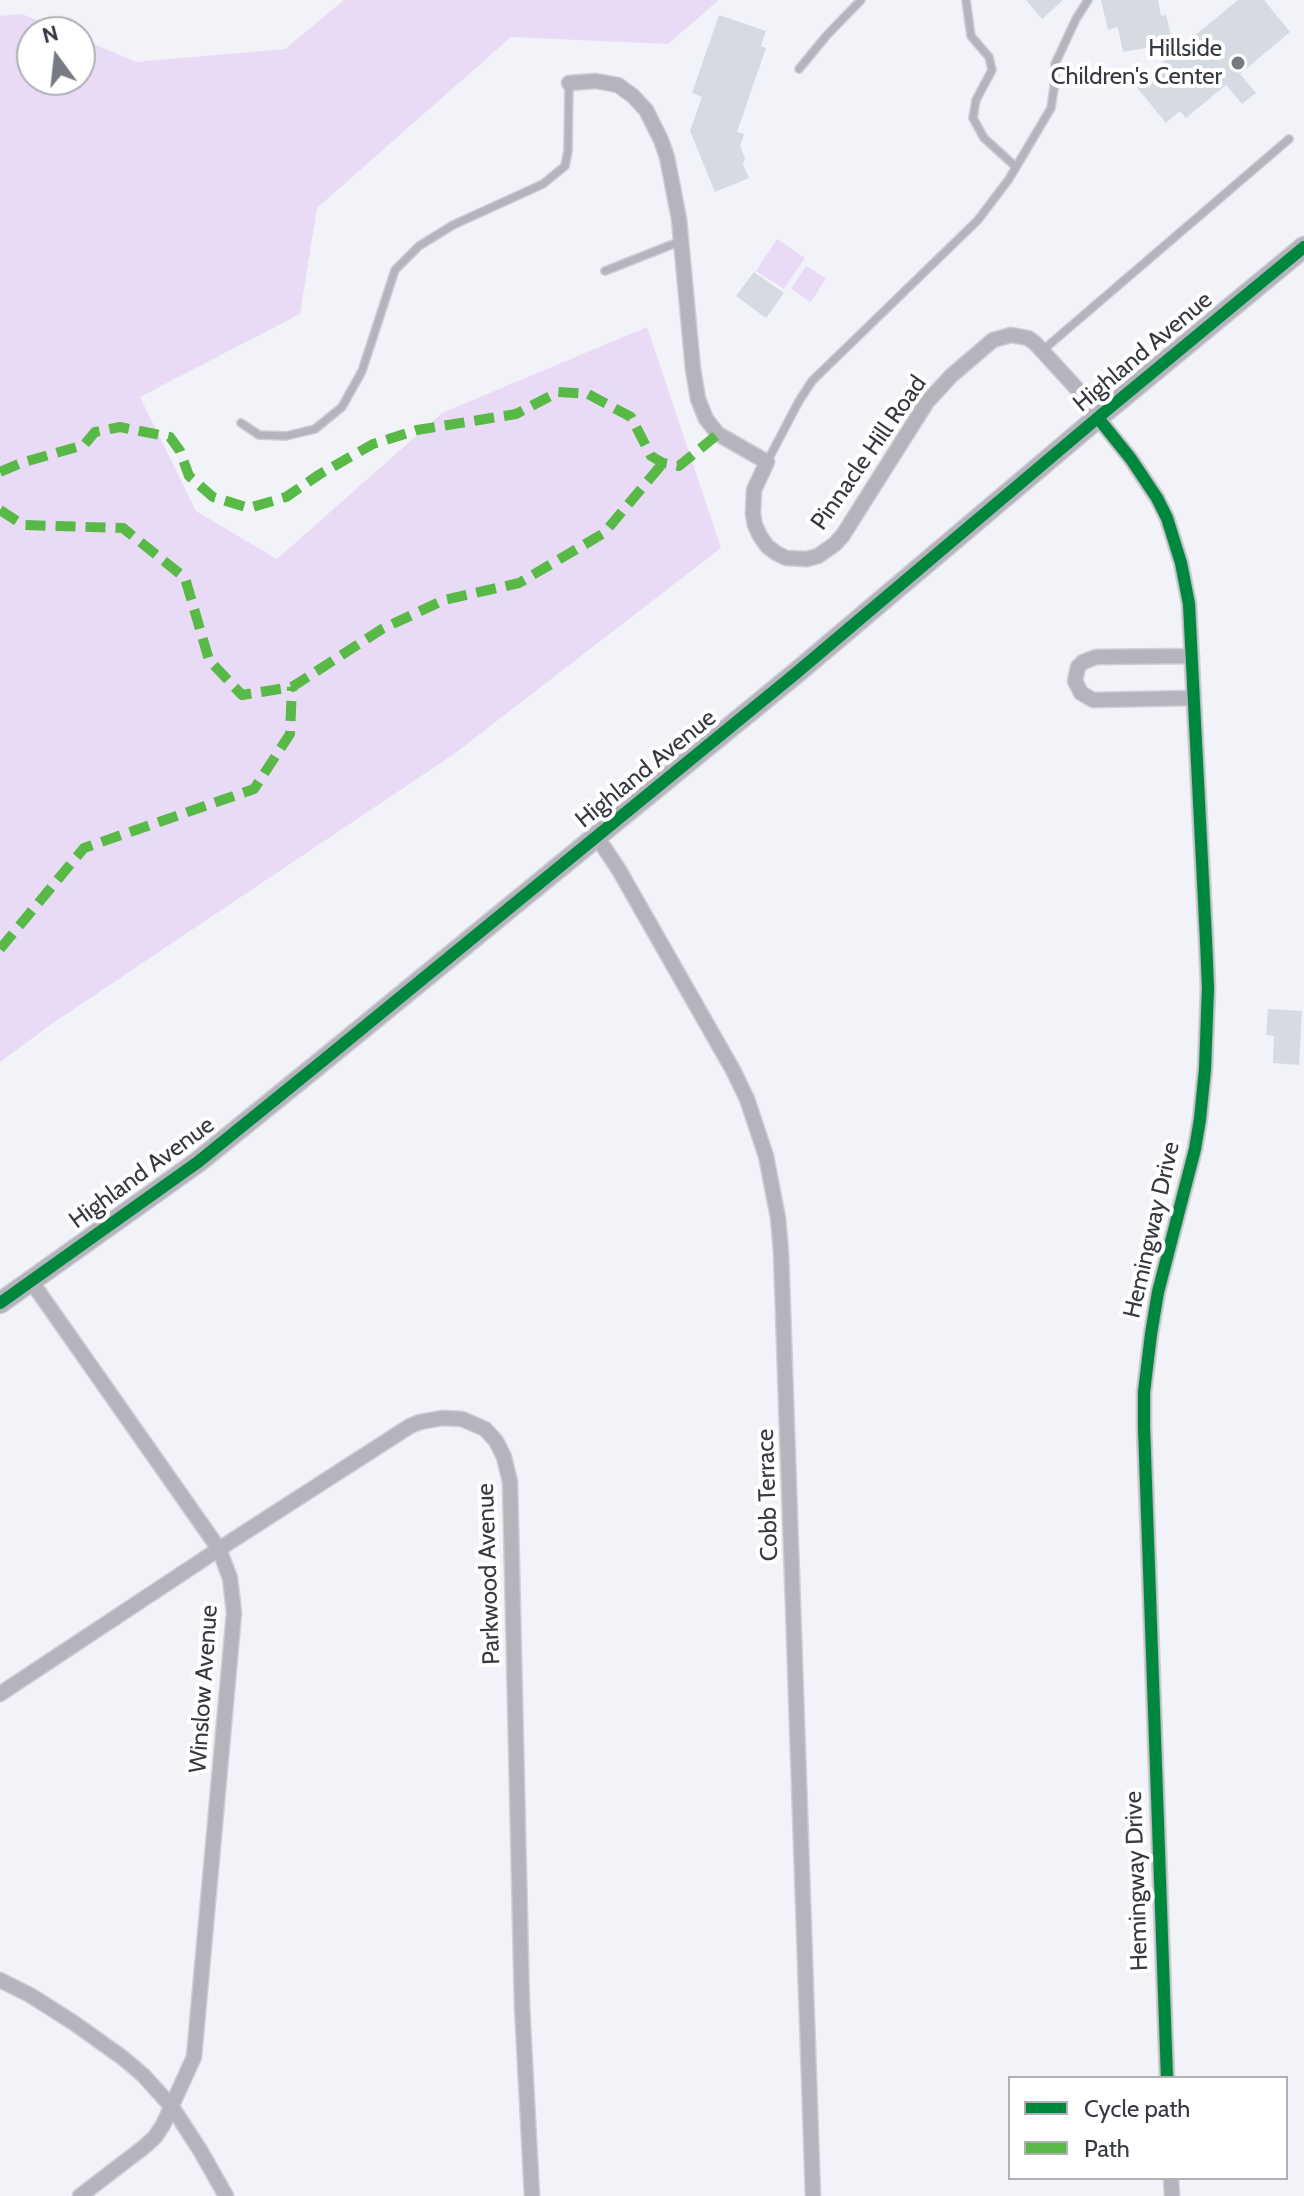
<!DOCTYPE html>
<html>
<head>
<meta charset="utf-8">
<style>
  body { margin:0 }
  #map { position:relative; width:1304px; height:2196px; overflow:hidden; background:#f2f3f9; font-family:Cabin,sans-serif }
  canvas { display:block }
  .legend { position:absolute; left:1008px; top:2076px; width:280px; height:104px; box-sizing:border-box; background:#fff; border:2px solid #afb0b4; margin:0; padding:10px 14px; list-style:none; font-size:24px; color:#363943 }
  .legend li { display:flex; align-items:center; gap:16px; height:40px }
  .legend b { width:40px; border:2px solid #afb0b4 }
  .north { position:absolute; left:16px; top:16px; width:80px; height:80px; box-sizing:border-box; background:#fff; border:2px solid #afb0b4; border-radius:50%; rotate:345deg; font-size:22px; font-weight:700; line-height:32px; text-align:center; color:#363943 }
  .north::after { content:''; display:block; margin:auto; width:28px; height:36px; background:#787a83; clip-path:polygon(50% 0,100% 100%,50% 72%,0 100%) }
</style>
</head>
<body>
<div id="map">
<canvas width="1304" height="2196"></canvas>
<ul class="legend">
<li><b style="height:10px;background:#00873e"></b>Cycle path</li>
<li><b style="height:10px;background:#58b947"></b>Path</li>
</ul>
<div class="north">N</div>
</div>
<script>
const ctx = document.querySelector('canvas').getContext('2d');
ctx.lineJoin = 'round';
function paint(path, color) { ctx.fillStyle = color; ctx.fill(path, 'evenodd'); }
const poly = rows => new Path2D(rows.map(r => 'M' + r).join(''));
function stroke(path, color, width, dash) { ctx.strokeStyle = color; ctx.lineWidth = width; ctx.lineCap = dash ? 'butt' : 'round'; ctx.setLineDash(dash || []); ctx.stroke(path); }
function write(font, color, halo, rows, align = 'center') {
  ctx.font = font + ' Cabin,sans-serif'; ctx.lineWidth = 8; ctx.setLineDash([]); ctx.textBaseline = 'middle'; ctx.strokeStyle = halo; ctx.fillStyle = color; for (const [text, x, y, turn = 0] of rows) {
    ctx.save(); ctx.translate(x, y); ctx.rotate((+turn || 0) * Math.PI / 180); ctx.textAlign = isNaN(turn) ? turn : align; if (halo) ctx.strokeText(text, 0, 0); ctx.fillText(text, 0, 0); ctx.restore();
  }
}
paint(poly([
  [344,0,719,0,668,44,511,37,317,208,300,314,140,397,196,511,277,559,442,413,647,327,721,548,454,754,53,1023,0,1062,0,16,22,14,66,32,32,32,32,80,80,80,80,38,136,62,285,49],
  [777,239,805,258,784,289,756,271],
  [806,266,826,278,811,302,791,289]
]), '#e9dbf5');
paint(poly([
  [1026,0,1063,0,1042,19],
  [1101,0,1158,0,1161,16,1166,15,1173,43,1123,52,1118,27,1108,30],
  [1238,0,1264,0,1290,32,1240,74,1256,93,1242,104,1226,85,1186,118,1180,111,1166,123,1135,85],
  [719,15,766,31,761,46,766,48,737,132,744,134,740,146,745,158,743,164,749,178,715,192,690,131,702,97,692,93],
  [754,272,784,293,766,318,736,296],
  [1268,1009,1302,1011,1299,1065,1273,1063,1274,1036,1266,1035]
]), '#d6dae2');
const lane = poly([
  [966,0,971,36,989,57,992,70,976,100,973,118,984,138,1016,167],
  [799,69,827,35,861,0],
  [605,271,681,241],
  [1043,350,1289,139],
  [241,423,259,435,286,436,315,429,342,407,362,371,395,270,419,246,453,225,543,184,565,166,568,151,569,83],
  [767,462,799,401,812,381,978,220,1009,179,1051,108,1054,88,1055,64,1076,19,1088,0]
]);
const street = poly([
  [569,83,596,81,618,85,633,96,646,110,661,140,667,157,679,219,693,369,698,399,706,419,718,434,767,462,754,490,753,514,755,525,760,536,767,546,776,553,786,558,807,559,818,556,835,544,843,535,927,402,951,376,993,340,1011,335,1028,338,1035,343,1101,415],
  [1098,418,1131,459,1157,498,1167,518,1181,563,1189,604,1206,940,1208,988,1205,1069,1200,1119,1195,1149,1158,1292,1151,1334,1144,1392,1144,1427,1167,2078],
  [1192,656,1096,657,1083,662,1078,667,1075,681,1081,693,1093,700,1194,698],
  [597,837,619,870,733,1070,747,1099,766,1156,778,1218,781,1252,813,2196],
  [31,1281,219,1549,230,1578,234,1613,194,2057,163,2125,155,2137,144,2147,80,2196],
  [0,1694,219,1549,410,1426,420,1422,442,1418,462,1419,485,1429,496,1441,504,1457,510,1482,522,2006,532,2196],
  [0,1980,30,1995,74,2023,123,2058,144,2076,172,2107,200,2150,226,2196],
  [1171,2178,1172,2196]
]);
const secondary = poly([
  [0,1303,198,1162,320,1063,795,674,1101,415,1304,247]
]);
stroke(lane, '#cdcfd4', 10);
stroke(street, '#cdcfd4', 17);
stroke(secondary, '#cdcfd4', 23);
stroke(lane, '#b6b3bd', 7);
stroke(street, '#b6b3bd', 14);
stroke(secondary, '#b5b3bd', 20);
stroke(poly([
  [0,472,21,463,84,445,95,432,120,427,170,437,180,451,189,476,213,497,249,508,286,497,320,474,373,444,417,430,516,414,558,392,588,394,631,417,651,456,663,463,679,466,718,434],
  [0,510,23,525,123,528,185,578,209,660,242,695,292,687,382,629,444,600,519,583,604,533,663,463],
  [0,949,84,848,254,789,290,734,292,687]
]), '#58b947', 10, [20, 10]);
stroke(poly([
  [1098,418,1131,459,1157,498,1167,518,1181,563,1189,604,1206,940,1208,988,1205,1069,1200,1119,1195,1149,1158,1292,1151,1334,1144,1392,1144,1427,1167,2078],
  [0,1303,198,1162,320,1063,795,674,1101,415,1304,247]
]), '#00873e', 12);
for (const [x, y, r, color] of [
  [1238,63,8,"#787a83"]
]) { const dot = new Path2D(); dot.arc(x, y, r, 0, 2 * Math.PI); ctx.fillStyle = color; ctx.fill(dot); stroke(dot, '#fff', 3); }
write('24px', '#363943', '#fff', [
  ["Hillside",1222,49],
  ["Children's Center",1222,77]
], 'right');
write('24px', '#363943', '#fff', [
  ["Highland Avenue",1143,352,-40],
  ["Pinnacle Hill Road",869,453,-55],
  ["Highland Avenue",646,769,-39],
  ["Highland Avenue",142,1173,-36],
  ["Hemingway Drive",1152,1230,-77],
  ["Cobb Terrace",768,1495,-92],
  ["Parkwood Avenue",489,1574,-92],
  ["Winslow Avenue",204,1689,-86],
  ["Hemingway Drive",1137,1881,-92]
]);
</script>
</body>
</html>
